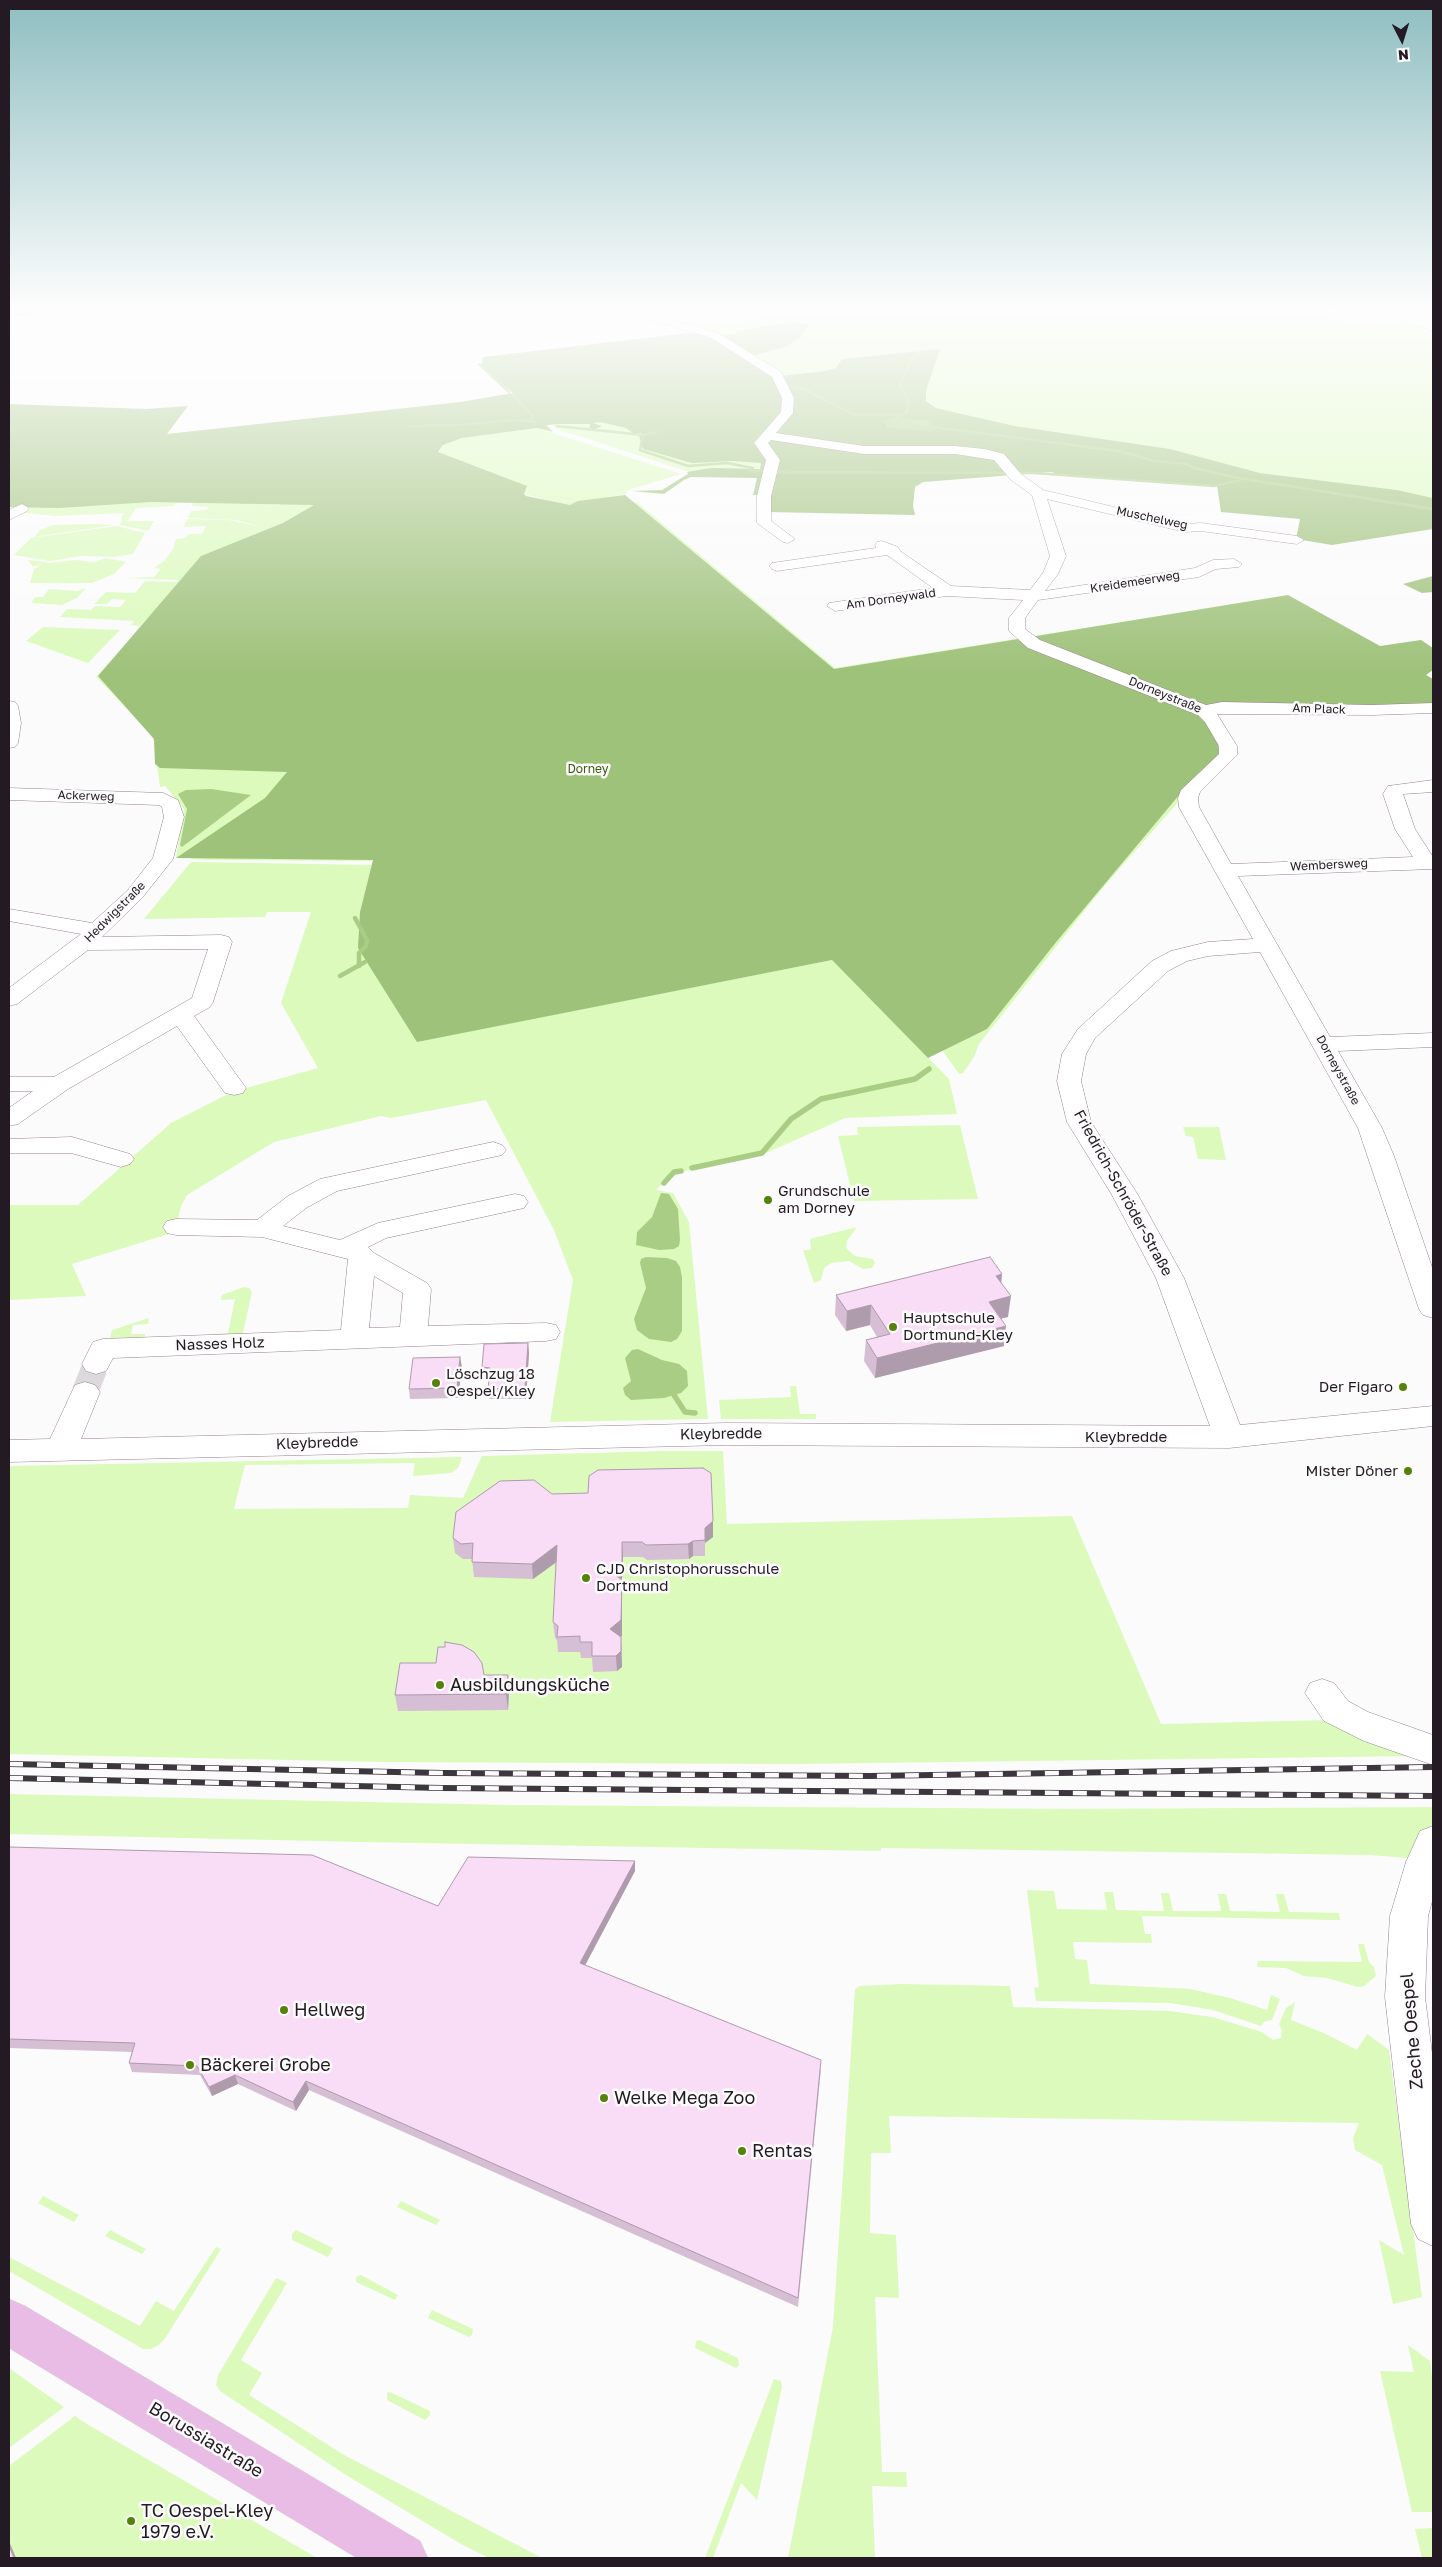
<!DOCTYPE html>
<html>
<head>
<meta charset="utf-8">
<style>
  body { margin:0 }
  #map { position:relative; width:1442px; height:2567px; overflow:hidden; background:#fbfbfb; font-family:"Golos Text",sans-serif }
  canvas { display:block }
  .frame { position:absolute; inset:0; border:10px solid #231a23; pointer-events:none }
  .north { position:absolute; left:1377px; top:15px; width:50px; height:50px; -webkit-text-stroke:4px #fbfbfb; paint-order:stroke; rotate:175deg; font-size:14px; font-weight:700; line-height:20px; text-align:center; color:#231a23 }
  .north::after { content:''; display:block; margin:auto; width:18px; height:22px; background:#231a23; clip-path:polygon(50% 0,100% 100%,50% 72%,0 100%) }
</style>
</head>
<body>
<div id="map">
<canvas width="1442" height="2567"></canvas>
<div class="frame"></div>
<div class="north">N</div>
</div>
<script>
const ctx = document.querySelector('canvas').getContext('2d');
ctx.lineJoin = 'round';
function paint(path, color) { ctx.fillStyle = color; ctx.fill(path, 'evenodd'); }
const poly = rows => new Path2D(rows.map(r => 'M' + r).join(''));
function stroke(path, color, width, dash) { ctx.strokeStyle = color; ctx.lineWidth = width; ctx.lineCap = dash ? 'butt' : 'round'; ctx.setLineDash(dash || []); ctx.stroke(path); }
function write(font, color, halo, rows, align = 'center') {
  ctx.font = font + ' "Golos Text",sans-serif'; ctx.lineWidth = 5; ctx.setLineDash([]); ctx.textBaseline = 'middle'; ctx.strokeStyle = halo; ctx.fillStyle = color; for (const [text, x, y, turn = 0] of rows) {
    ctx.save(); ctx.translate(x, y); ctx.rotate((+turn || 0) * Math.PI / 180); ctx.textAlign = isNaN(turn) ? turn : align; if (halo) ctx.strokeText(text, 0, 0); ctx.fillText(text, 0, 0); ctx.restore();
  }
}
paint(poly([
  [742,311,1332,311,1318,314,1363,327,1406,320,1377,311,1416,319,1433,325,1433,498,1397,490,1260,473,1170,449,1015,426,936,408,926,400,926,391,940,349,842,359,836,368,825,371,780,375,761,364,755,355,785,347,800,338,809,325,795,322,737,331,735,334,720,336,693,327,757,319],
  [702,333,767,468,689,472,557,429,552,425,446,434,424,448,523,496,558,503,524,494,526,486,438,453,443,445,462,438,537,428,681,474,628,490,626,494,606,497,638,503,835,668,1283,596,1433,687,1433,706,1358,707,1209,703,1196,709,1218,747,1219,756,1105,885,979,1044,974,1057,963,1073,959,1074,902,992,859,943,494,1026,832,960,949,1079,957,1114,845,1118,766,1153,672,1174,656,1190,673,1193,689,1222,708,1419,550,1422,573,1280,554,1230,486,1100,391,1118,381,1116,274,1142,187,1195,181,1206,175,1232,72,1264,86,1296,9,1300,9,1205,78,1205,171,1123,232,1092,318,1068,281,1003,311,912,267,912,265,917,144,919,191,862,372,865,360,912,386,861,207,860,192,859,188,857,186,852,176,858,184,809,165,786,160,787,153,734,96,677,140,629,149,616,140,626,131,625,134,621,60,617,67,609,91,610,95,606,120,607,126,600,112,599,107,604,94,604,106,592,135,593,145,581,177,582,179,580,126,578,154,577,161,569,154,568,164,561,173,549,176,539,185,538,189,534,202,534,206,526,183,527,188,519,229,520,262,527,237,520,188,518,191,511,206,510,209,507,192,506,193,503,176,503,174,506,136,508,128,521,154,521,148,531,120,525,123,513,55,516,16,512,32,509,9,508,9,404,167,434,461,402,518,393],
  [97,524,114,525,34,537,40,530,53,525],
  [117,526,145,533,133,554,114,557,80,556,50,561,14,555,31,538],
  [106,558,126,562,114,574,92,583,30,583,34,569,41,564,33,567,28,560,48,562,46,563,76,560,94,562],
  [86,588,77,598,62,605,31,603,35,597,43,597,49,589,77,591],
  [43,627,120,630,88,663,26,641],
  [960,1125,978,1199,854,1201,838,1136,858,1135,857,1127],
  [1183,1127,1219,1127,1226,1160,1198,1159,1193,1137,1186,1136],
  [857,1227,847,1241,846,1248,855,1256,873,1259,875,1263,872,1268,863,1269,849,1261,831,1263,824,1268,821,1280,814,1283,803,1250,811,1250,810,1239],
  [244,1287,249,1288,252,1292,242,1337,212,1338,213,1334,228,1333,235,1299,221,1300,222,1295],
  [149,1318,148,1324,133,1325,131,1334,145,1334,145,1337,110,1338,112,1330],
  [790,1386,796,1386,800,1414,816,1414,816,1419,721,1419,719,1400,791,1397],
  [664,1451,723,1451,727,1524,1072,1516,1161,1724,1327,1720,1417,1756,793,1764,384,1762,9,1754,9,1466,462,1457,458,1468,451,1473,413,1476,415,1463,245,1465,234,1509,408,1508,410,1495,463,1498,482,1456],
  [9,1794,504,1805,1073,1809,1433,1807,1433,1826,1418,1859,1370,1855,881,1848,881,1851,362,1842,9,1834],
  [1027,1890,1054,1891,1057,1909,1107,1910,1104,1892,1113,1892,1116,1910,1164,1911,1161,1893,1169,1893,1173,1911,1221,1911,1218,1894,1226,1894,1230,1911,1280,1912,1276,1894,1284,1894,1289,1912,1339,1913,1340,1920,1142,1916,1145,1934,1151,1934,1152,1943,1073,1942,1075,1959,1087,1960,1090,1984,1190,1989,1230,1998,1267,2010,1271,1995,1280,1999,1272,2020,1265,2021,1261,2026,1213,2010,1170,2003,1036,2001,1034,1988,1039,1987],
  [1358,1944,1364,1944,1369,1962,1374,1967,1376,1976,1364,1986,1358,1987,1327,1978,1304,1976,1286,1968,1257,1967,1258,1961,1362,1962],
  [900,1984,1010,1986,1013,2007,1169,2011,1212,2017,1262,2032,1273,2040,1281,2038,1282,2030,1279,2024,1286,2008,1295,2002,1291,2020,1326,2034,1357,2050,1367,2034,1389,2050,1422,2297,1393,2304,1379,2240,1404,2255,1382,2165,1355,2150,1353,2138,1359,2123,889,2116,891,2153,871,2153,870,2233,896,2235,899,2298,875,2297,882,2472,906,2472,907,2487,872,2486,875,2558,788,2558,833,2327,855,1989,860,1986],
  [43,2196,79,2215,74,2222,38,2203],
  [401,2201,440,2220,436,2225,397,2207],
  [110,2230,146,2249,142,2254,105,2236],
  [296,2230,333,2248,328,2257,292,2240,292,2234],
  [216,2247,221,2249,166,2337,159,2345,151,2349,143,2349,9,2271,9,2257,140,2326,156,2301,174,2311],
  [361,2275,398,2295,395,2300,356,2282,356,2277],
  [276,2278,287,2283,241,2360,262,2373,249,2395,344,2455,542,2558,489,2558,461,2544,346,2475,220,2391,216,2385,218,2375],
  [432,2310,473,2329,472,2335,469,2337,428,2318],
  [699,2340,738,2358,739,2365,736,2368,695,2348,696,2341],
  [1408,2345,1430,2361,1433,2387,1433,2512,1412,2512,1380,2371,1414,2372],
  [9,2368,64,2407,9,2448],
  [774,2379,781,2381,782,2387,757,2500,741,2483,713,2558,705,2558],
  [390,2392,430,2411,430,2415,425,2420,387,2400,387,2393],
  [75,2416,87,2424,317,2558,9,2558,9,2466],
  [1433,2528,1433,2558,1422,2558,1415,2529]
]), '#dbfabc');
paint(poly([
  [795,322,809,325,800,338,785,347,755,355,759,364,778,376,825,371,836,368,842,359,940,349,926,391,926,401,936,408,1015,426,1170,449,1260,473,1397,490,1433,498,1433,529,1332,545,1296,539,1300,519,1221,512,1217,486,1058,475,1052,472,923,482,915,487,913,506,915,515,768,512,768,495,753,495,757,478,691,477,684,480,664,494,632,491,662,490,688,474,687,472,711,468,760,469,761,463,733,461,692,463,643,449,639,436,642,433,633,433,626,428,600,422,593,423,602,426,593,430,589,429,590,424,557,424,546,425,553,432,537,428,462,438,443,445,438,452,527,486,524,494,526,496,570,505,578,501,625,495,834,669,1288,595,1380,646,1421,640,1433,648,1433,670,1426,675,1433,679,1433,706,1210,704,1193,709,1201,715,1218,743,1219,757,1185,788,1057,941,987,1029,928,1058,832,960,417,1042,358,948,360,912,373,860,176,858,265,798,287,772,160,768,155,764,154,739,98,676,201,556,283,523,314,505,151,502,59,508,9,507,9,404,146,409,188,406,167,434,461,402,513,393,481,366,483,357,697,332,714,337,735,334,737,331],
  [1433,576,1433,592,1422,593,1403,584]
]), '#9fc27b');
paint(poly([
  [898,417,911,420,929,420,933,422,932,425,943,427,932,431,885,428,887,423,881,422],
  [211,789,251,795,182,847,180,845,187,809,178,794,186,790],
  [661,1193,669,1194,678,1209,680,1240,679,1246,674,1249,659,1250,636,1245,637,1232,652,1217],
  [646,1257,667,1258,676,1261,680,1267,682,1277,682,1331,677,1339,671,1342,649,1339,637,1330,634,1319,646,1288,640,1263,641,1259],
  [638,1349,662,1360,679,1364,687,1371,688,1386,681,1393,664,1398,631,1400,625,1395,623,1388,631,1381,625,1358,632,1350]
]), '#aacd86');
stroke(poly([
  [479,364,509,392],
  [788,386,804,389,854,415,899,415],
  [513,395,533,416,530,421],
  [901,419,897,418,907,412,909,402,900,386,911,359,924,351],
  [408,426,458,425,515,420,535,422],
  [557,426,643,435,640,450,688,466,727,463,753,468],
  [932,427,1119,451,1155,461,1187,464,1194,468,1238,478,1340,494],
  [643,435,657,432],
  [749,470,764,471],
  [777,472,1034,473,1214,486,1241,480]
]), '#aacd86', 2.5);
stroke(poly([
  [1332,493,1433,509]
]), '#aacd86', 3);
stroke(poly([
  [355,918,367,940,366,946,359,953,359,966],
  [340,976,365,962]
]), '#aacd86', 4.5);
stroke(poly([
  [692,1168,762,1153,791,1119,821,1099,915,1079,929,1069],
  [664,1183,674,1172,681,1171],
  [674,1395,685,1412,695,1413]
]), '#aacd86', 5.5);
stroke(poly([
  [85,1392,96,1364]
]), '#dbd9db', 26, [26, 13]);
const minor = poly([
  [625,311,641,311,718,333,781,372,794,398,793,413,776,433,864,446,955,446,985,449,1004,454,1021,474,1043,490,1185,524,1201,523,1297,536,1304,540,1297,544,1201,531,1185,532,1047,499,1066,556,1058,574,1045,591,1195,568,1213,560,1234,559,1242,564,1239,567,1216,569,1199,577,1038,600,1025,618,1025,629,1040,640,1206,705,1222,702,1372,705,1433,703,1433,713,1372,715,1217,714,1237,746,1237,755,1200,792,1198,798,1199,807,1231,864,1413,857,1395,829,1383,794,1388,786,1433,780,1433,792,1403,794,1415,829,1433,857,1433,869,1238,876,1330,1037,1433,1033,1433,1047,1338,1051,1382,1128,1394,1156,1433,1270,1433,1318,1423,1315,1419,1309,1358,1128,1260,952,1208,956,1187,961,1168,971,1095,1038,1086,1054,1081,1081,1091,1122,1138,1195,1184,1278,1240,1425,1433,1406,1433,1426,1229,1448,726,1445,9,1462,9,1440,50,1439,75,1385,85,1382,95,1385,100,1392,81,1439,726,1423,1210,1426,1156,1278,1112,1195,1067,1122,1057,1081,1062,1054,1078,1029,1152,961,1171,951,1208,942,1253,939,1179,807,1178,798,1181,790,1219,754,1219,746,1205,722,1198,715,1028,648,1009,631,1009,618,1023,600,947,596,835,611,827,606,829,603,933,588,887,555,777,571,772,569,769,566,772,563,876,548,875,545,877,542,882,541,898,547,900,551,951,586,1030,590,1043,573,1050,556,1032,495,1011,480,994,460,955,454,864,454,771,440,768,443,780,460,771,496,771,521,795,539,788,543,783,542,757,523,757,496,766,460,754,443,781,412,782,398,772,377,710,337,626,313,625,311],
  [1380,311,1394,311,1433,324,1433,331,1381,313,1380,311],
  [22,504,29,508,27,511,9,520,9,510,22,504],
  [9,701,15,702,18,706,21,723,18,743,15,747,9,748,9,701],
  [9,788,163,793,178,800,184,817,173,859,142,898,102,937,221,935,229,937,232,942,213,1002,210,1007,194,1016,246,1088,243,1093,234,1095,225,1093,177,1026,68,1089,18,1124,9,1126,9,1108,33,1091,9,1091,9,1077,54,1077,192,998,208,949,88,950,17,1004,9,1006,9,988,81,934,9,921,9,909,92,923,128,890,153,858,164,817,162,807,159,805,9,800,9,788],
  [72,1137,130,1154,134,1159,130,1164,121,1167,71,1153,9,1153,9,1139,72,1137],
  [493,1142,502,1145,506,1150,502,1155,337,1191,306,1208,283,1226,340,1240,378,1223,515,1194,524,1196,528,1202,524,1208,386,1238,368,1247,374,1253,427,1283,431,1289,428,1326,546,1323,556,1325,560,1332,556,1339,546,1341,113,1358,106,1371,96,1374,86,1371,82,1364,93,1342,103,1339,341,1330,348,1259,262,1237,176,1235,167,1233,163,1227,167,1221,176,1219,257,1220,288,1196,320,1179,493,1142],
  [374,1276,403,1293,400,1327,369,1328,374,1276],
  [1322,1679,1334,1683,1348,1701,1368,1712,1433,1735,1433,1765,1364,1741,1324,1721,1305,1693,1310,1683,1322,1679],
  [1433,1826,1433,1898,1428,1916,1425,1997,1433,2061,1433,2246,1418,2239,1411,2224,1385,1997,1390,1916,1406,1862,1420,1831,1433,1826]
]);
const major = poly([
  [9,311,35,311,30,314,9,317,9,311],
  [9,2299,25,2306,420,2541,428,2558,357,2558,9,2348,9,2299]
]);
stroke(minor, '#987f95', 1);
stroke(major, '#d7d6d7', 1);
paint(minor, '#fff');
paint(major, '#e9bce6');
const rail = poly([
  [9,1764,443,1773,870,1776,1433,1767],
  [9,1778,441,1788,1433,1796]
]);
stroke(rail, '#3e363e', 6);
stroke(rail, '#fbfbfb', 4.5, [14]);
paint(poly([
  [1002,1274,1001,1283,1008,1317,1001,1318,1004,1346,875,1378,864,1361,866,1340,877,1337,870,1325,846,1331,835,1315,836,1295],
  [528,1343,529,1353,526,1399,489,1399,488,1389,489,1378,483,1378,482,1367],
  [462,1367,458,1398,410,1399,409,1389],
  [552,1494,713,1521,713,1537,705,1543,705,1556,693,1556,689,1559,647,1560,643,1557,623,1557,622,1580,622,1636,621,1637,622,1667,617,1671,593,1672,592,1658,581,1658,580,1652,558,1652,557,1640,555,1638,553,1622,556,1562,533,1579,474,1577,472,1559,463,1559,455,1553,453,1538],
  [484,1675,509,1691,508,1710,398,1711,395,1695],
  [9,1847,438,1906,635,1861,635,1871,585,1965,821,2069,798,2307,309,2090,296,2111,238,2084,212,2096,200,2075,132,2072,129,2063,132,2052,9,2048]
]), '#d6bed4');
paint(poly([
  [1002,1274,1000,1294,996,1276],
  [1011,1296,1008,1317,987,1322,989,1302],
  [871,1305,870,1325,846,1331,847,1311],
  [1006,1326,1004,1346,875,1378,877,1358],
  [528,1343,529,1353,526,1399,525,1388],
  [460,1357,462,1367,458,1398,457,1388],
  [713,1521,713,1537,705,1543,705,1528],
  [693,1541,693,1556,689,1559,688,1544],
  [622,1542,623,1557,622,1580,622,1636,611,1645,610,1629,611,1572],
  [557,1545,558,1561,533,1579,532,1564],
  [621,1637,622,1667,617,1671,616,1656],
  [508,1675,509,1691,508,1710,506,1694],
  [635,1861,635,1871,581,1973,580,1963],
  [235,2075,238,2084,212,2096,209,2087],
  [306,2081,309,2090,296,2111,293,2102],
  [9,2541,16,2558,14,2558,9,2546]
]), '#ae9bac');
const building = poly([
  [990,1257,1002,1274,996,1276,1011,1296,989,1302,1006,1326,877,1358,866,1340,890,1334,871,1305,847,1311,836,1295,990,1257],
  [528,1343,525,1388,488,1389,490,1368,482,1367,484,1344,528,1343],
  [460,1357,457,1388,409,1389,413,1358,460,1357],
  [703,1468,711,1473,713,1521,705,1528,705,1540,693,1541,688,1544,646,1545,642,1542,622,1542,622,1564,611,1572,622,1580,621,1620,610,1629,621,1637,621,1651,616,1656,592,1656,592,1642,580,1642,580,1636,557,1637,558,1626,553,1622,557,1545,532,1564,472,1562,473,1543,461,1544,453,1538,456,1512,500,1481,534,1480,552,1494,588,1493,589,1476,598,1470,703,1468],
  [445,1642,462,1645,474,1652,482,1663,484,1675,508,1675,506,1694,395,1695,400,1663,436,1663,438,1647,445,1647,445,1642],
  [9,1847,312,1855,438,1906,468,1857,635,1861,580,1963,821,2060,798,2298,306,2081,293,2102,235,2075,209,2087,197,2066,129,2063,135,2043,9,2039,9,1847],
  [9,2546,14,2558,9,2558,9,2546]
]);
paint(building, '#f9ddf6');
stroke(building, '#ae9bac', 1);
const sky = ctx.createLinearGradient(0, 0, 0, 670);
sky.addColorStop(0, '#8fbec1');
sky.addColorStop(0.46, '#fdfdfd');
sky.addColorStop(1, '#fdfdfd00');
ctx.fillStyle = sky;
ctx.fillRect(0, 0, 1442, 670);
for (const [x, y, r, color] of [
  [768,1200,5,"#56820c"],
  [893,1327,5,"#56820c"],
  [436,1383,5,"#56820c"],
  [1403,1387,5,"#56820c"],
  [1408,1471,5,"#56820c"],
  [586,1578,5,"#56820c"],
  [440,1685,5,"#56820c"],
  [284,2010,5,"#56820c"],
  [190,2065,5,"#56820c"],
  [604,2098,5,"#56820c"],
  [742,2151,5,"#56820c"],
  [131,2521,5,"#56820c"]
]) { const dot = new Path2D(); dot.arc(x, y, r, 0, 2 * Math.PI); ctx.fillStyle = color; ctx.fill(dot); stroke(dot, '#fbfbfb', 2); }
write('12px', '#231a23', '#fbfbfb', [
  ["Muschelweg",1152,518,12],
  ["Kreidemeerweg",1135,582,-9],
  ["Am Dorneywald",891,599,-8],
  ["Dorneystraße",1165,695,22],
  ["Am Plack",1319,709,2],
  ["Ackerweg",86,796,2],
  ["Wembersweg",1329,865,-3],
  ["Hedwigstraße",115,912,-45],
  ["Dorneystraße",1338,1070,61]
]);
write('12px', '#3b590d', '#fbfbfb', [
  ["Dorney",588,769]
]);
write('15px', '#231a23', '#fbfbfb', [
  ["Grundschule",778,1191],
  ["am Dorney",778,1208],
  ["Hauptschule",903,1318],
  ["Dortmund-Kley",903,1335],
  ["Löschzug 18",446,1374],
  ["Oespel/Kley",446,1391],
  ["Der Figaro",1393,1387,"right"],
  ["Mister Döner",1398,1471,"right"],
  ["CJD Christophorusschule",596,1569],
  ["Dortmund",596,1586]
], 'left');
write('15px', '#231a23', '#fbfbfb', [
  ["Friedrich-Schröder-Straße",1123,1193,61],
  ["Nasses Holz",220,1344,-2],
  ["Kleybredde",721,1434,-1],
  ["Kleybredde",1126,1437],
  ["Kleybredde",317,1443,-2]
]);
write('18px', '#231a23', '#fbfbfb', [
  ["Ausbildungsküche",450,1685],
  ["Hellweg",294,2010],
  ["Bäckerei Grobe",200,2065],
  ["Welke Mega Zoo",614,2098],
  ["Rentas",752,2151],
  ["TC Oespel-Kley",141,2511],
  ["1979 e.V.",141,2532]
], 'left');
write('18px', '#231a23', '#fbfbfb', [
  ["Zeche Oespel",1412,2031,-95],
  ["Borussiastraße",206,2440,31]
]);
</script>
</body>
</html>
